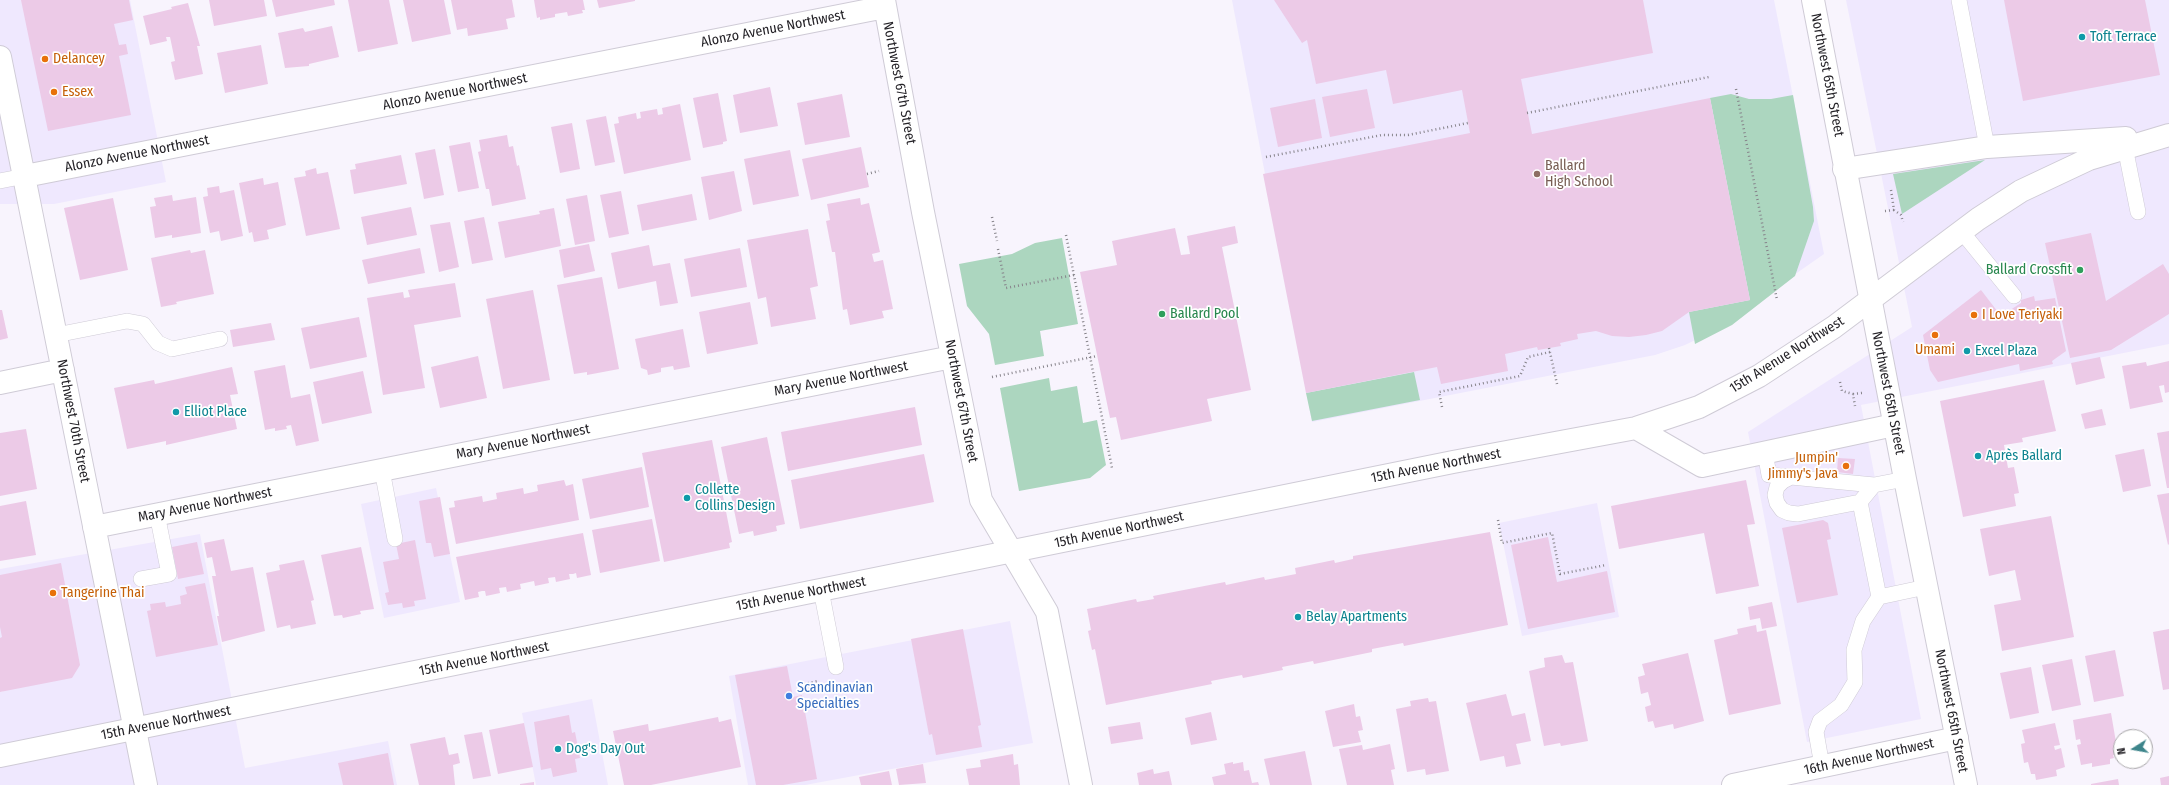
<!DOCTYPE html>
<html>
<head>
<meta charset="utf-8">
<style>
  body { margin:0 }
  #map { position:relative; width:2169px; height:785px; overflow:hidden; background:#f8f4fd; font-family:"Fira Sans Condensed",sans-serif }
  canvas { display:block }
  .north { position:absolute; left:2113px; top:729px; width:40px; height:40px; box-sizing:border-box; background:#fff; border:1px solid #a8a7a9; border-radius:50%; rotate:259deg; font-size:11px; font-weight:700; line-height:16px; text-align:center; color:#252328 }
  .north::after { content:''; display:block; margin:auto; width:14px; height:18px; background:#3d858b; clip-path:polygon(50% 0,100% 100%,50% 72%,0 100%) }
</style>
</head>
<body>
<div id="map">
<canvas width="2169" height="785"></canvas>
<div class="north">N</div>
</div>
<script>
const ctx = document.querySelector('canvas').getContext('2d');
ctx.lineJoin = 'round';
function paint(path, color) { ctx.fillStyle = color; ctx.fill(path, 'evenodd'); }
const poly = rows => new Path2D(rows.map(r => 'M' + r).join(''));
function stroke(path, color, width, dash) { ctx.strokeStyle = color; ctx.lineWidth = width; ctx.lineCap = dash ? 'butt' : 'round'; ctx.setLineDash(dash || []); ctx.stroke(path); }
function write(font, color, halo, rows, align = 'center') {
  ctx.font = font + ' "Fira Sans Condensed",sans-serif'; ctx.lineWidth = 3.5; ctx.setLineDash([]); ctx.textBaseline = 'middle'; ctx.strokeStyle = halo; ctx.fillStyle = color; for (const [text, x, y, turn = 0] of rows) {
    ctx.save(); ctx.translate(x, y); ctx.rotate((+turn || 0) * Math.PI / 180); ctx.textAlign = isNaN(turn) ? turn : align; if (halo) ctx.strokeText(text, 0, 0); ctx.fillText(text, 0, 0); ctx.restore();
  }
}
paint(poly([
  [0,0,130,0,166,182,54,204,0,204],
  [1846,0,2169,0,2169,344,1861,405,1921,719,1807,742,1748,432,1912,327],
  [436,488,460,602,384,618,361,504],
  [1597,503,1619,617,1522,636,1499,523],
  [200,534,245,768,388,741,397,785,0,785,0,692,4,691,0,672,0,569],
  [1010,621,1033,743,805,785,748,785,729,676],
  [592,699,608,785,536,785,522,713]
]), '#efe8fe');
paint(poly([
  [1232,0,1774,0,1824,254,1714,331,1685,345,1655,355,1312,422]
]), '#eee8fe');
paint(poly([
  [1731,94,1749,99,1771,99,1793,95,1813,207,1814,221,1795,276,1732,325,1695,344,1689,312,1750,300,1710,98],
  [1985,160,1902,214,1893,174],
  [1062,238,1078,324,1040,331,1044,356,995,365,989,334,967,306,959,264,1012,254,1035,243],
  [1414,372,1420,400,1312,421,1306,393],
  [1049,378,1051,391,1077,386,1083,423,1097,420,1106,465,1090,478,1019,491,1000,388]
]), '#acd6bf');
paint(poly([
  [21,0,129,0,133,20,114,24,119,45,126,44,128,54,119,56,131,115,48,131],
  [209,0,264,0,267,16,214,26],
  [272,0,334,0,335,5,276,17],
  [348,0,389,0,398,44,358,52],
  [403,0,444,0,451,34,412,42],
  [451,0,512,0,515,17,506,19,508,29,468,36,467,28,457,30],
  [534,0,583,0,585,10,582,10,583,13,568,16,567,12,555,14,555,17,540,20,540,17,537,18],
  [597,0,635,0,635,1,599,8],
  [1274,0,1643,0,1653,53,1521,79,1532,134,1710,98,1750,300,1689,312,1662,331,1646,335,1629,337,1612,336,1596,331,1577,334,1578,339,1560,343,1561,346,1538,350,1537,347,1505,354,1508,371,1441,384,1437,367,1306,393,1263,174,1470,133,1462,90,1393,104,1386,70,1316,84,1307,40,1302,43],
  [2004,0,2145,0,2160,75,2023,101],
  [188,3,200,46,197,46,203,74,175,80,171,62,175,61,170,37,166,37,167,41,150,45,143,16,172,9,171,7],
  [332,26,339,57,309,64,309,66,285,68,278,33,303,28,305,32],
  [261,45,268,84,225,93,217,53],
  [770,87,778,126,740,133,733,95],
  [1367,89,1375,128,1330,137,1322,97],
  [718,93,727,141,723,142,723,144,703,148,693,98],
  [842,94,850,137,805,145,797,103],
  [1315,99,1322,138,1278,147,1270,108],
  [680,104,691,160,624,174,614,124,619,123,618,117,636,113,637,119,641,118,640,112,657,109,658,115,663,114,662,108],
  [606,116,615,162,595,166,586,120],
  [572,123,580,169,560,173,551,127],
  [507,135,509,147,513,146,517,166,519,165,526,199,492,206,489,189,486,189,478,152,481,151,479,140],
  [470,142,479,188,458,192,449,146],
  [861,147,869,187,811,200,802,159],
  [435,149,444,195,424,199,415,153],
  [790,150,799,196,753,205,744,159],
  [401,155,407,184,354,194,350,170,356,169,355,164],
  [316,168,317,174,328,172,340,229,306,236,294,178,306,176,305,171],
  [734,171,742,211,709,220,701,177],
  [263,178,264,185,278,182,286,225,267,230,269,239,254,242,252,232,249,233,239,183],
  [219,186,220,193,234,190,243,236,221,241,219,231,210,233,203,197,208,196,207,188],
  [621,191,629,234,609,238,600,195],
  [692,194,697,220,642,231,637,205],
  [172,195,173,201,196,197,201,233,172,238,172,235,155,238,150,207,156,206,154,198],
  [587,195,595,241,575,245,566,199],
  [113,198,128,270,80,280,64,208],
  [860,198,861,205,869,203,880,252,872,254,874,262,883,260,893,309,882,311,884,318,850,325,847,309,843,310,835,252,832,252,826,221,830,220,827,204],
  [411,207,417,235,367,245,361,217],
  [554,208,561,246,505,258,498,222,540,214,539,211],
  [484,217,493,260,472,264,464,221],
  [450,222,459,267,439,272,430,225],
  [1235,226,1238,243,1222,247,1251,390,1207,399,1212,421,1121,440,1116,417,1110,418,1080,272,1117,265,1112,241,1175,228,1181,255,1190,254,1187,236],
  [808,229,818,286,810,288,816,319,771,327,766,297,758,299,747,240],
  [2091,233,2106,301,2163,264,2169,274,2169,314,2111,350,2070,358,2045,243],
  [589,244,595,271,564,278,559,250],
  [649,245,653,266,670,263,678,303,660,306,656,281,618,289,611,253],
  [420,248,425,273,368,284,362,260],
  [740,248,747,287,691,297,684,259],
  [190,250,191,253,205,250,214,294,176,302,177,304,161,307,151,258],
  [602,277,619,369,587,375,587,372,574,374,557,285],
  [455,283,461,317,414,325,425,388,383,395,367,298,403,292,404,298,410,297,408,290],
  [533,290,550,380,503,389,486,299],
  [1981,290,2001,316,2021,303,2021,300,2034,296,2035,301,2055,298,2066,351,2052,361,2053,364,2020,371,2019,364,1938,382,1930,370,1923,335],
  [750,302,758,344,707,354,699,312],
  [0,310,2,310,8,338,0,340],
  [359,317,367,357,310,369,301,328],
  [271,323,275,340,233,347,230,330],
  [683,329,690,367,674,370,673,366,661,368,661,372,648,375,647,370,641,368,635,339],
  [478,356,487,398,440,408,431,367],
  [2100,357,2105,378,2076,385,2071,363],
  [2169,361,2169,392,2165,393,2164,385,2159,386,2163,402,2130,409,2122,366,2146,362,2147,366],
  [285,365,291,398,310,394,319,441,296,446,291,425,286,426,287,429,275,431,275,428,265,430,254,371],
  [232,367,238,394,230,395,237,429,166,445,166,441,127,449,114,388,154,380,155,384],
  [363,371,372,413,322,424,313,382],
  [2044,380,2056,431,2022,438,2023,442,2004,445,2008,468,2014,467,2019,493,2014,494,2016,506,1963,517,1940,401],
  [915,407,922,445,788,471,781,432],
  [2102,409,2106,425,2085,429,2081,414],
  [26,429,37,489,0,496,0,433],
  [2169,431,2169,488,2167,488,2157,433],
  [767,437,785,524,776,526,777,531,754,536,753,531,739,534,721,447],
  [712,440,732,542,729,543,730,548,664,562,642,453],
  [2144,449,2151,486,2123,492,2115,455],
  [924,454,934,502,800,529,791,480],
  [1838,458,1855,459,1853,474,1837,472],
  [642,467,649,507,590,519,582,479],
  [564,480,566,486,573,484,579,520,456,544,449,508,455,507,454,501,482,496,483,502,497,499,496,493,523,488,524,494,538,491,537,485],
  [1746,480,1755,524,1747,525,1759,586,1716,594,1704,533,1619,549,1611,506],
  [2169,493,2169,544,2168,545,2157,495],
  [440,497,450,554,434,557,431,543,426,543,419,501],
  [26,501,36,555,0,561,0,506],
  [2051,516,2074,637,2002,651,1994,605,2021,600,2015,570,1989,576,1980,529],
  [652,519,660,561,600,573,592,530],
  [1823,520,1828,523,1831,539,1827,540,1838,595,1797,603,1782,528],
  [1490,532,1508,625,1404,646,1403,643,1372,649,1372,652,1314,664,1313,661,1282,667,1283,670,1243,678,1242,675,1211,681,1212,684,1106,705,1095,649,1092,650,1088,631,1091,630,1087,609,1136,599,1137,602,1154,599,1153,596,1225,582,1226,585,1264,577,1265,580,1296,574,1295,568,1334,560,1335,563,1353,559,1353,556],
  [583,533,591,575,577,578,576,573,573,574,569,574,570,579,556,582,555,577,548,578,549,583,535,586,534,581,520,584,521,589,507,592,506,587,499,588,500,593,486,596,485,591,482,591,478,592,479,597,465,600,456,557],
  [1548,537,1557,582,1607,571,1615,612,1528,629,1511,545],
  [224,539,231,571,253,567,265,631,222,642,217,616,219,616,212,576,216,576,212,557,207,558,204,543],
  [415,540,426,599,414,601,415,606,403,608,402,603,388,605,385,593,389,592,383,562,399,559,396,544],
  [197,542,204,574,178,579,172,547],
  [361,547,374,609,360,611,361,614,343,618,342,615,334,616,321,555],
  [304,560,314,600,311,601,316,624,291,629,290,625,277,628,266,573,280,570,279,565],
  [61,563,80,665,72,678,0,692,0,638,2,637,0,627,0,575],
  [205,583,218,645,156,657,147,611,151,610,150,604,165,602,166,607,181,604,180,596,187,594,185,587],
  [1772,602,1777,626,1762,629,1760,618,1750,620,1748,607],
  [1756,625,1757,632,1766,630,1781,704,1729,715,1714,640,1738,634,1737,629],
  [963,629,981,725,978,726,982,747,936,755,932,734,929,735,911,639],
  [2169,629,2169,689,2163,690,2153,632],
  [2115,650,2124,696,2094,702,2085,656],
  [1688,653,1704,721,1674,729,1673,724,1655,728,1653,721,1648,722,1645,707,1651,705,1648,692,1641,694,1638,677,1645,675,1642,664],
  [1562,655,1565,663,1573,662,1588,741,1561,746,1560,743,1544,746,1529,671,1545,667,1544,658],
  [2072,659,2081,705,2052,711,2042,665],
  [787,666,793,697,802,695,817,779,783,785,756,785,735,675],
  [2031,667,2039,713,2010,719,2000,673],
  [1506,694,1512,716,1525,713,1531,741,1516,744,1521,764,1506,767,1504,756,1480,761,1466,703],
  [1428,698,1429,702,1436,701,1449,771,1426,775,1425,769,1407,772,1396,709,1411,706,1410,701],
  [1354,704,1356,717,1360,716,1363,730,1358,731,1361,742,1333,747,1325,711],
  [1211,712,1217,740,1191,745,1185,718],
  [2111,713,2118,754,2113,755,2114,758,2110,759,2110,764,2092,767,2092,763,2081,765,2077,745,2081,744,2080,739,2076,740,2073,720],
  [569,715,572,733,575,732,580,758,575,759,577,772,553,777,551,768,541,770,534,722],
  [718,717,719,722,731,719,741,767,651,785,624,785,613,731,648,724,649,731],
  [1140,722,1143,739,1111,744,1108,727],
  [524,723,533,767,498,774,489,730],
  [2055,723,2060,745,2054,746,2055,750,2061,748,2065,767,2056,770,2057,776,2036,780,2035,774,2031,774,2028,762,2024,763,2021,744,2025,743,2022,730],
  [482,732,491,776,473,779,464,735],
  [445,737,449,755,458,753,460,763,453,765,455,785,419,785,410,744],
  [1390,744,1395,769,1391,770,1394,785,1347,785,1339,749,1362,745,1363,750],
  [1305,751,1312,785,1270,785,1264,759],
  [388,753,394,785,343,785,338,763],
  [1013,754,1014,765,1018,764,1020,785,969,785,966,769,981,767,980,760],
  [1233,762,1233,764,1243,762,1244,771,1249,770,1252,783,1258,782,1259,785,1214,785,1212,777,1226,774,1224,764],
  [923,764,926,783,899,785,896,769],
  [1153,769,1154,774,1169,771,1172,785,1139,785,1137,773],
  [889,771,892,785,861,785,859,777],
  [2169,776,2169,785,2161,785,2160,778],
  [2118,779,2119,785,2091,785,2091,784],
  [534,782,534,785,520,785,520,784]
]), '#eccae7');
const service = poly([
  [1959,0,1987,147],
  [2125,147,2138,212],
  [0,181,25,176],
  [1962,232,2014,296],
  [56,335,127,321,143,324,158,343,172,349,220,339],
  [1765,452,1769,475,1791,477],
  [382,470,395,539],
  [1874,485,1791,477,1783,481,1777,487,1775,495,1777,503,1782,510,1789,513,1798,514,1860,502,1874,485,1905,479],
  [1860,502,1879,597],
  [141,579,169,574,157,514],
  [821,590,836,667],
  [1822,766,1816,732,1820,721,1841,705,1855,682,1854,650,1863,621,1879,597,1926,587]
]);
const minor = poly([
  [884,0,923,212,981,500,1047,612,1081,785],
  [0,57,146,785],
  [25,176,885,7],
  [0,383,63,370],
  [94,527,952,357],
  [1733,785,1957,738]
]);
const tertiary = poly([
  [1813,0,1905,479,1966,785]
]);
const primary = poly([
  [1844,169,1987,147,2126,138],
  [1636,428,1702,466,1894,425],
  [0,756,1453,462,1636,428,1699,407,1759,376,1834,327,1978,219,2021,191,2089,159,2169,135]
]);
stroke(service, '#cfcbd6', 16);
stroke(minor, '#cfcbd6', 24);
stroke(tertiary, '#cfcbd6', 24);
stroke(primary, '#cfcbd6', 24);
stroke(poly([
  [1736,89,1777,300],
  [1527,113,1709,77],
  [1266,157,1382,135,1408,135,1468,123],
  [867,174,879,171],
  [1891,190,1894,210,1901,215,1903,222],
  [1885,211,1894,210],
  [992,217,997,241],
  [1066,235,1112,468],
  [998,249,1006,288,1074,275],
  [1549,348,1557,384],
  [992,377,1097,356],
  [1840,382,1842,391,1853,394,1855,406],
  [1853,394,1862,393],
  [1442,407,1439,392,1520,376,1528,357,1550,352],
  [1498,520,1502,543,1552,533,1560,574,1606,565],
  [800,685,818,681]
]), '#87848b', 2.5, [1, 3]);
stroke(service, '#fff', 15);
stroke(minor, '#fff', 22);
stroke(tertiary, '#fff', 22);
stroke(primary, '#fff', 22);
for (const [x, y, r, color] of [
  [2082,37,4,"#0f9aa8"],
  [45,59,4,"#e8710a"],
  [54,92,4,"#e8710a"],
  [1537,174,4,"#8d6e63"],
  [2080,270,4,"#2e9e5b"],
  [1162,314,4,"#2e9e5b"],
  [1974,315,4,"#e8710a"],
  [1935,335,4,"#e8710a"],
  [1967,351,4,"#0f9aa8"],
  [176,412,4,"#0f9aa8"],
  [1978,456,4,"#0f9aa8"],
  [1846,466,4,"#e8710a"],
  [687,498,4,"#0f9aa8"],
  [53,593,4,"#e8710a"],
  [1298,617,4,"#0f9aa8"],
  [789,696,4,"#3f7fe0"],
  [558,749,4,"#0f9aa8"]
]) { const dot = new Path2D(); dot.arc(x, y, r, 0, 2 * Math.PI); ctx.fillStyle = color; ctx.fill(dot); stroke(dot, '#fff', 1.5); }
write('14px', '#252328', '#fff', [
  ["Alonzo Avenue Northwest",773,29,-11],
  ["Northwest 65th Street",1827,75,79],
  ["Northwest 67th Street",899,83,79],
  ["Alonzo Avenue Northwest",455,92,-11],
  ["Alonzo Avenue Northwest",137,154,-11],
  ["15th Avenue Northwest",1787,355,-32],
  ["Mary Avenue Northwest",841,379,-11],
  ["Northwest 65th Street",1888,393,79],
  ["Northwest 67th Street",961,401,79],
  ["Northwest 70th Street",73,421,79],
  ["Mary Avenue Northwest",523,442,-11],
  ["15th Avenue Northwest",1436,466,-11],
  ["Mary Avenue Northwest",205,505,-11],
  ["15th Avenue Northwest",1119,530,-12],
  ["15th Avenue Northwest",801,594,-11],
  ["15th Avenue Northwest",484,659,-11],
  ["Northwest 65th Street",1951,711,79],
  ["15th Avenue Northwest",166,723,-11],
  ["16th Avenue Northwest",1869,757,-12]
]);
write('14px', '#0d838f', '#fff', [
  ["Toft Terrace",2090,37],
  ["Excel Plaza",1975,351],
  ["Elliot Place",184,412],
  ["Après Ballard",1986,456],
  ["Collette",695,490],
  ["Collins Design",695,506],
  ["Belay Apartments",1306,617],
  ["Dog's Day Out",566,749]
], 'left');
write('14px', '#c56008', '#fff', [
  ["Delancey",53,59],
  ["Essex",62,92],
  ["I Love Teriyaki",1982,315],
  ["Umami",1935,350,"center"],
  ["Jumpin'",1838,458,"right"],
  ["Jimmy's Java",1838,474,"right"],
  ["Tangerine Thai",61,593]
], 'left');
write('14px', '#785e54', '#fff', [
  ["Ballard",1545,166],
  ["High School",1545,182]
], 'left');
write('14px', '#27864d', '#fff', [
  ["Ballard Crossfit",2072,270],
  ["Ballard Pool",1170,314,"left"]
], 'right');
write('14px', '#366cbe', '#fff', [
  ["Scandinavian",797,688],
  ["Specialties",797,704]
], 'left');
</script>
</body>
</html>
